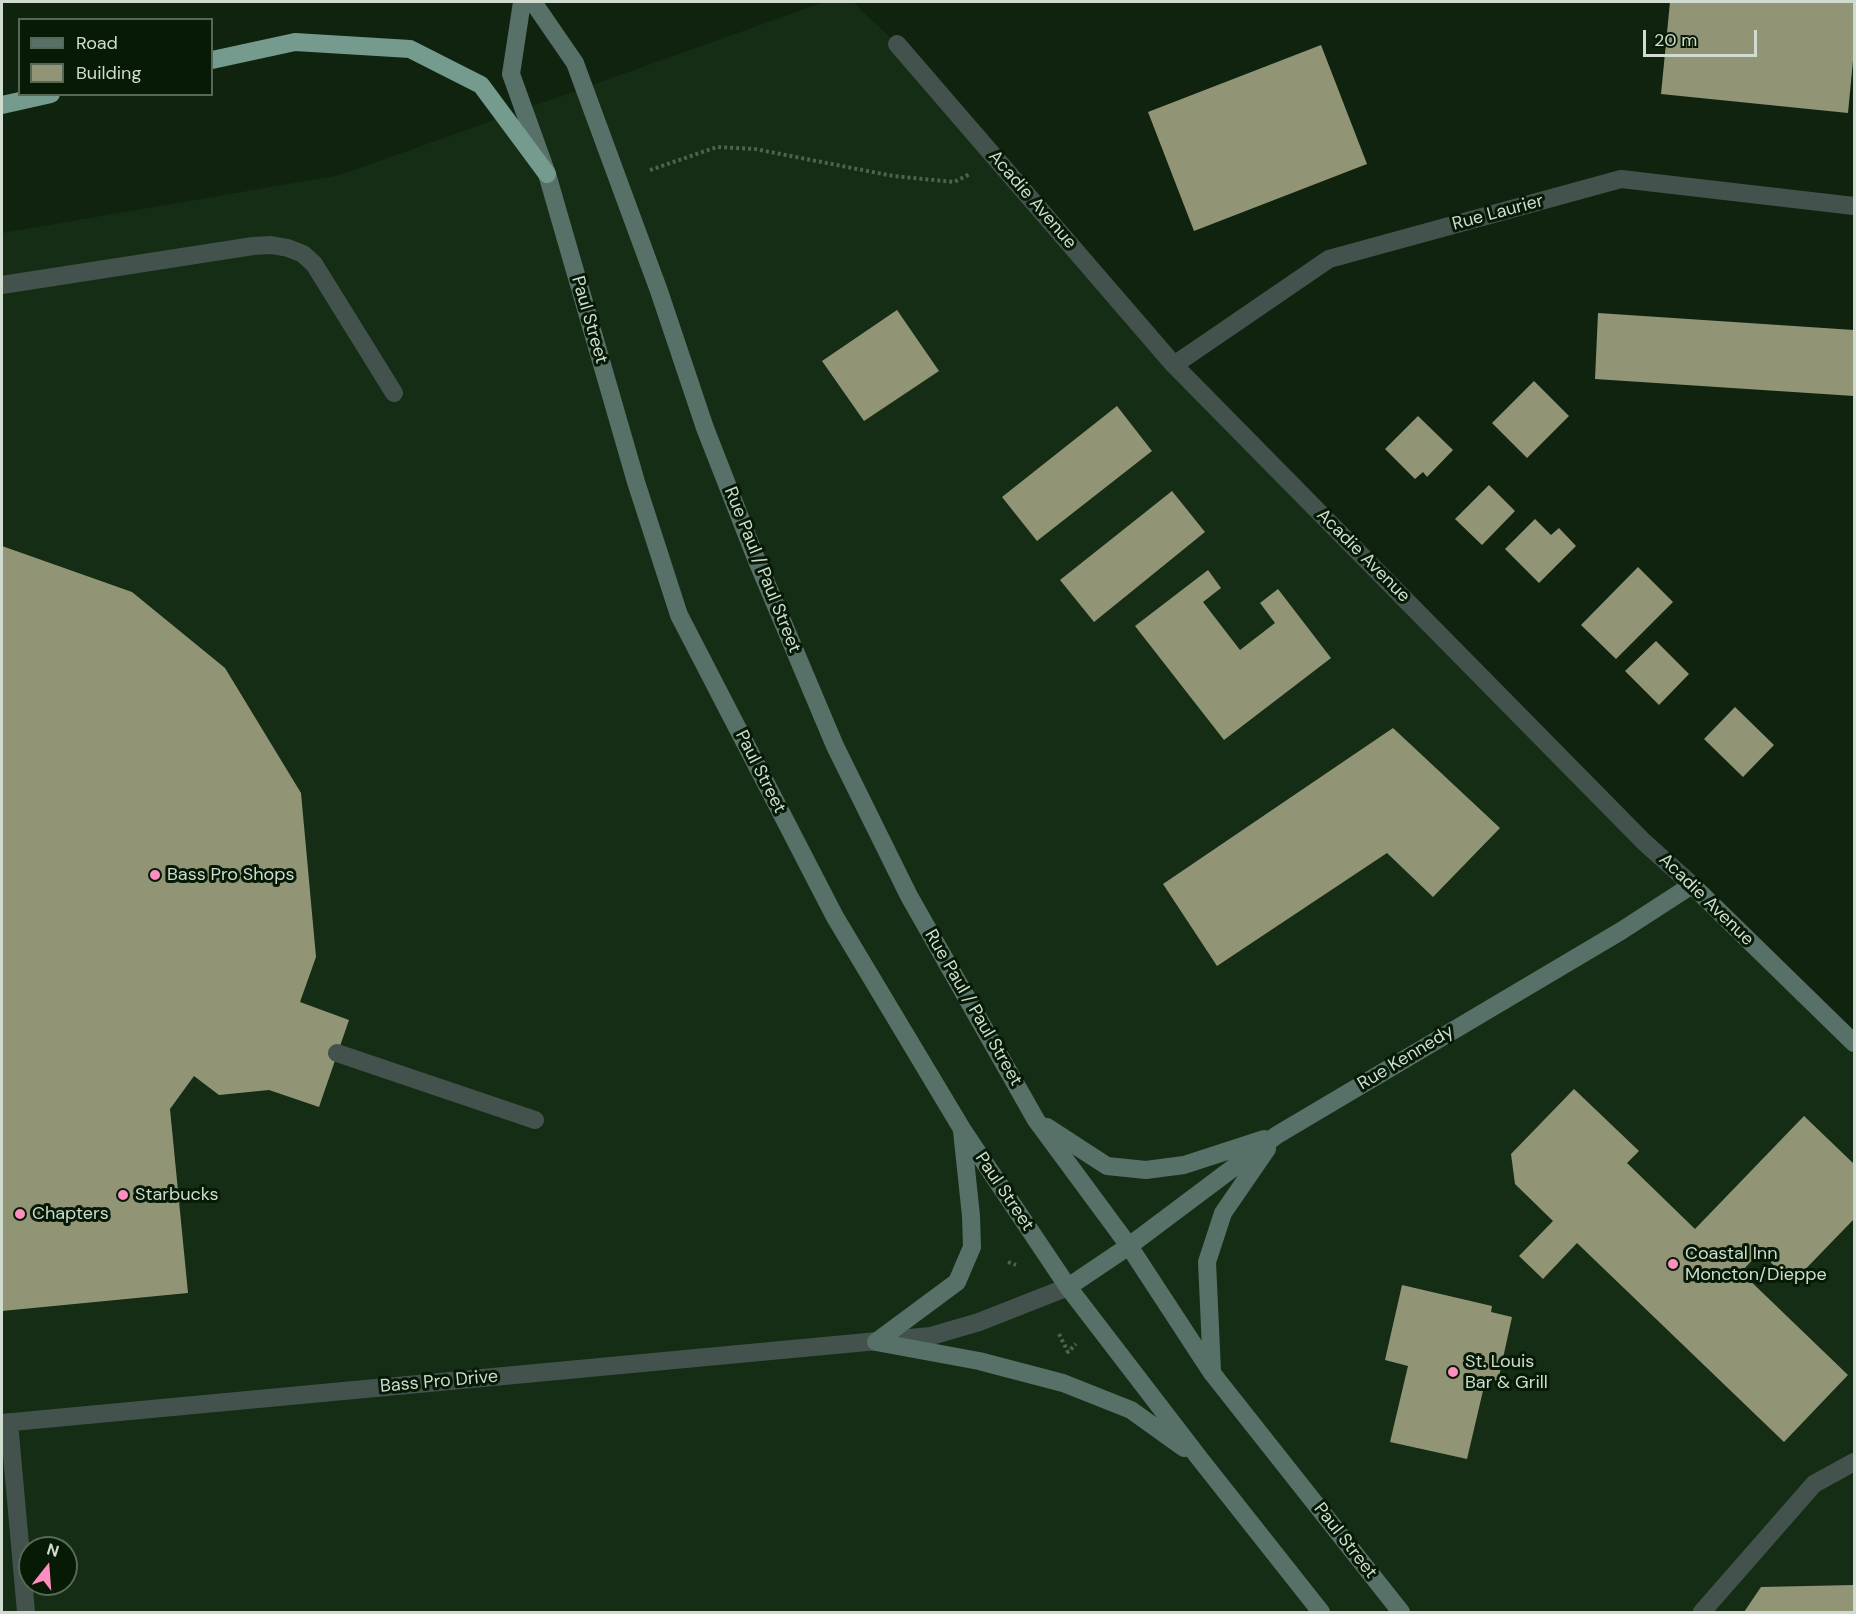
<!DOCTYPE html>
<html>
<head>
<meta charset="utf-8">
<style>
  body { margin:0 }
  #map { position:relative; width:1856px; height:1614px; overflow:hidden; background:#0f230f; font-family:"DM Sans",sans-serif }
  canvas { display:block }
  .frame { position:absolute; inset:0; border:3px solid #cfdccf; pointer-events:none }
  .legend { position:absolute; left:18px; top:18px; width:195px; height:78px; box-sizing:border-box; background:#061a06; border:2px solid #566856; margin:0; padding:8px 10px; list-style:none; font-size:18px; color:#cfdccf }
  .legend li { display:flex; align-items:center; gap:12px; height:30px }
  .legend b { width:30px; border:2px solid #566856 }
  .north { position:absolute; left:18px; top:1536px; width:60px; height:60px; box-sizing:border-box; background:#061a06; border:2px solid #566856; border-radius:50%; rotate:17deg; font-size:16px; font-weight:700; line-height:24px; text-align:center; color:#cfdccf }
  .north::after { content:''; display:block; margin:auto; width:21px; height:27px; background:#fd8ebf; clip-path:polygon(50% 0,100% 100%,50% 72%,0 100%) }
  .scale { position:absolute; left:1643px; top:30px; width:114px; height:27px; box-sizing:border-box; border:3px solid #cfdccf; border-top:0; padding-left:8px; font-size:18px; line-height:21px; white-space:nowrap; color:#cfdccf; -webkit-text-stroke:4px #061a06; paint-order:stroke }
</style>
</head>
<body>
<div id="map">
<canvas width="1856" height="1614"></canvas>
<div class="frame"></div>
<ul class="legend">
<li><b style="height:8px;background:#577068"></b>Road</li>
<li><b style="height:16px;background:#919575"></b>Building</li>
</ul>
<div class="north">N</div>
<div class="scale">20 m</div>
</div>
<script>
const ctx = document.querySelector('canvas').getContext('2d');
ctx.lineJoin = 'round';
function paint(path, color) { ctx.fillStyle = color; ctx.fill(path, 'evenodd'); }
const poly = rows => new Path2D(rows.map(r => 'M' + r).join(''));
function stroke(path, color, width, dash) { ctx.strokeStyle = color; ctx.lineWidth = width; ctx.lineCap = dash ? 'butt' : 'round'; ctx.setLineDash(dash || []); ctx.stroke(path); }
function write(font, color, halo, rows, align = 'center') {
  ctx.font = font + ' "DM Sans",sans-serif'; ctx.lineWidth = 6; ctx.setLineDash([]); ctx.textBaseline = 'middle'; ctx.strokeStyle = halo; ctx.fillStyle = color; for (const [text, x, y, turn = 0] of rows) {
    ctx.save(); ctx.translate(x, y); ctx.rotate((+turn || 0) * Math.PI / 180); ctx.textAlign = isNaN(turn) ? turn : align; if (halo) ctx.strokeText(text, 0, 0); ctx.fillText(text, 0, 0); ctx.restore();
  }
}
paint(poly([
  [824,2,853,2,897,44,1174,365,1854,1043,1854,1612,2,1612,2,233,340,175],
  [30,1548,66,1548,66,1584,30,1584]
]), '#142d14');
paint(poly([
  [1670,2,1854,2,1854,50,1848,113,1661,94],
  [1321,45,1367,164,1194,231,1148,112],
  [897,310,939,371,864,421,822,361],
  [1598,313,1854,330,1854,396,1595,379],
  [1534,381,1569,416,1527,458,1492,423],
  [1117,406,1152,451,1037,541,1002,497],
  [1418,416,1453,450,1427,477,1423,472,1415,479,1385,449],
  [1489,485,1515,511,1482,545,1455,519],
  [1172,491,1205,532,1094,622,1060,580],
  [1535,519,1551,535,1559,528,1576,546,1539,583,1505,549],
  [2,546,132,592,225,668,301,793,316,957,300,1002,349,1020,319,1107,269,1090,219,1095,194,1076,170,1109,188,1293,2,1311],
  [1638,567,1673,602,1616,659,1581,625],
  [1208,570,1221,588,1203,602,1240,650,1275,623,1260,603,1278,589,1331,658,1224,740,1135,626],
  [1656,641,1689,674,1659,705,1625,671],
  [1735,707,1774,745,1743,777,1704,739],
  [1393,728,1500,828,1433,897,1387,853,1217,966,1163,884],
  [1574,1089,1639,1151,1627,1163,1695,1229,1804,1116,1854,1164,1854,1219,1792,1283,1760,1252,1741,1272,1848,1375,1784,1442,1577,1243,1543,1279,1519,1256,1553,1221,1515,1184,1511,1154],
  [1402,1285,1492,1306,1491,1312,1512,1317,1498,1381,1486,1378,1467,1459,1390,1442,1408,1366,1385,1360],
  [1854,1585,1854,1612,1744,1612,1761,1587]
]), '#919575');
stroke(poly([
  [650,170,717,147,755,149,893,176,954,182,970,174],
  [1008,1262,1016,1265],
  [1059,1334,1068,1352,1076,1344]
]), '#4f614f', 4, [3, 3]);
stroke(poly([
  [2,285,253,246,271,245,288,248,303,254,314,264,394,393],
  [337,1053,535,1120],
  [9,1422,26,1612],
  [2,1423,931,1336,979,1322,1068,1287],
  [1702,1612,1814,1484,1854,1462]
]), '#43524d', 18);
stroke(poly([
  [897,44,1174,365,1644,842,1692,885],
  [1174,365,1329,259,1621,179,1854,206]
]), '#43524d', 18);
stroke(poly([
  [522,2,511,74,547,174,636,482,679,615,835,917,962,1129,1068,1287,1200,1459,1321,1612],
  [533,2,575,63,659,291,705,428,757,561,835,746,909,896,1036,1120,1129,1246,1212,1373,1401,1612],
  [1047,1127,1107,1166,1146,1170,1184,1165,1264,1139],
  [1068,1287,1129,1246,1277,1135,1621,931,1692,885,1854,1043],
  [876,1342,979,1361,1063,1383,1131,1410,1184,1448],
  [876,1342,957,1282,972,1247,971,1216,962,1131],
  [1212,1371,1207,1262,1223,1213,1267,1149]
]), '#577068', 18);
stroke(poly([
  [212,60,295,42,410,49,481,85,547,174],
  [2,105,51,94]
]), '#759b8f', 18);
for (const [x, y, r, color] of [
  [155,875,6,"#fd8ebf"],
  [123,1195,6,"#fd8ebf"],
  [20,1214,6,"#fd8ebf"],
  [1673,1264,6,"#fd8ebf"],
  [1453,1372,6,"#fd8ebf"]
]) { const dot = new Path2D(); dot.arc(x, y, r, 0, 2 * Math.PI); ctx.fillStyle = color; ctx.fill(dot); stroke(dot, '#061a06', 2); }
write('18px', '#cfdccf', '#061a06', [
  ["Acadie Avenue",1032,200,49],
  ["Rue Laurier",1498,213,-15],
  ["Paul Street",589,320,74],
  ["Acadie Avenue",1363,556,45],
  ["Rue Paul / Paul Street",762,570,68],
  ["Paul Street",760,772,63],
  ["Acadie Avenue",1706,900,44],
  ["Rue Paul / Paul Street",973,1008,60],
  ["Rue Kennedy",1406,1058,-31],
  ["Paul Street",1004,1192,56],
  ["Bass Pro Drive",439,1382,-5],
  ["Paul Street",1345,1541,52]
]);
write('18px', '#cfdccf', '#061a06', [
  ["Bass Pro Shops",167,875],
  ["Starbucks",135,1195],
  ["Chapters",32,1214],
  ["Coastal Inn",1685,1254],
  ["Moncton/Dieppe",1685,1275],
  ["St. Louis",1465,1362],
  ["Bar & Grill",1465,1383]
], 'left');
</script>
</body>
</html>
